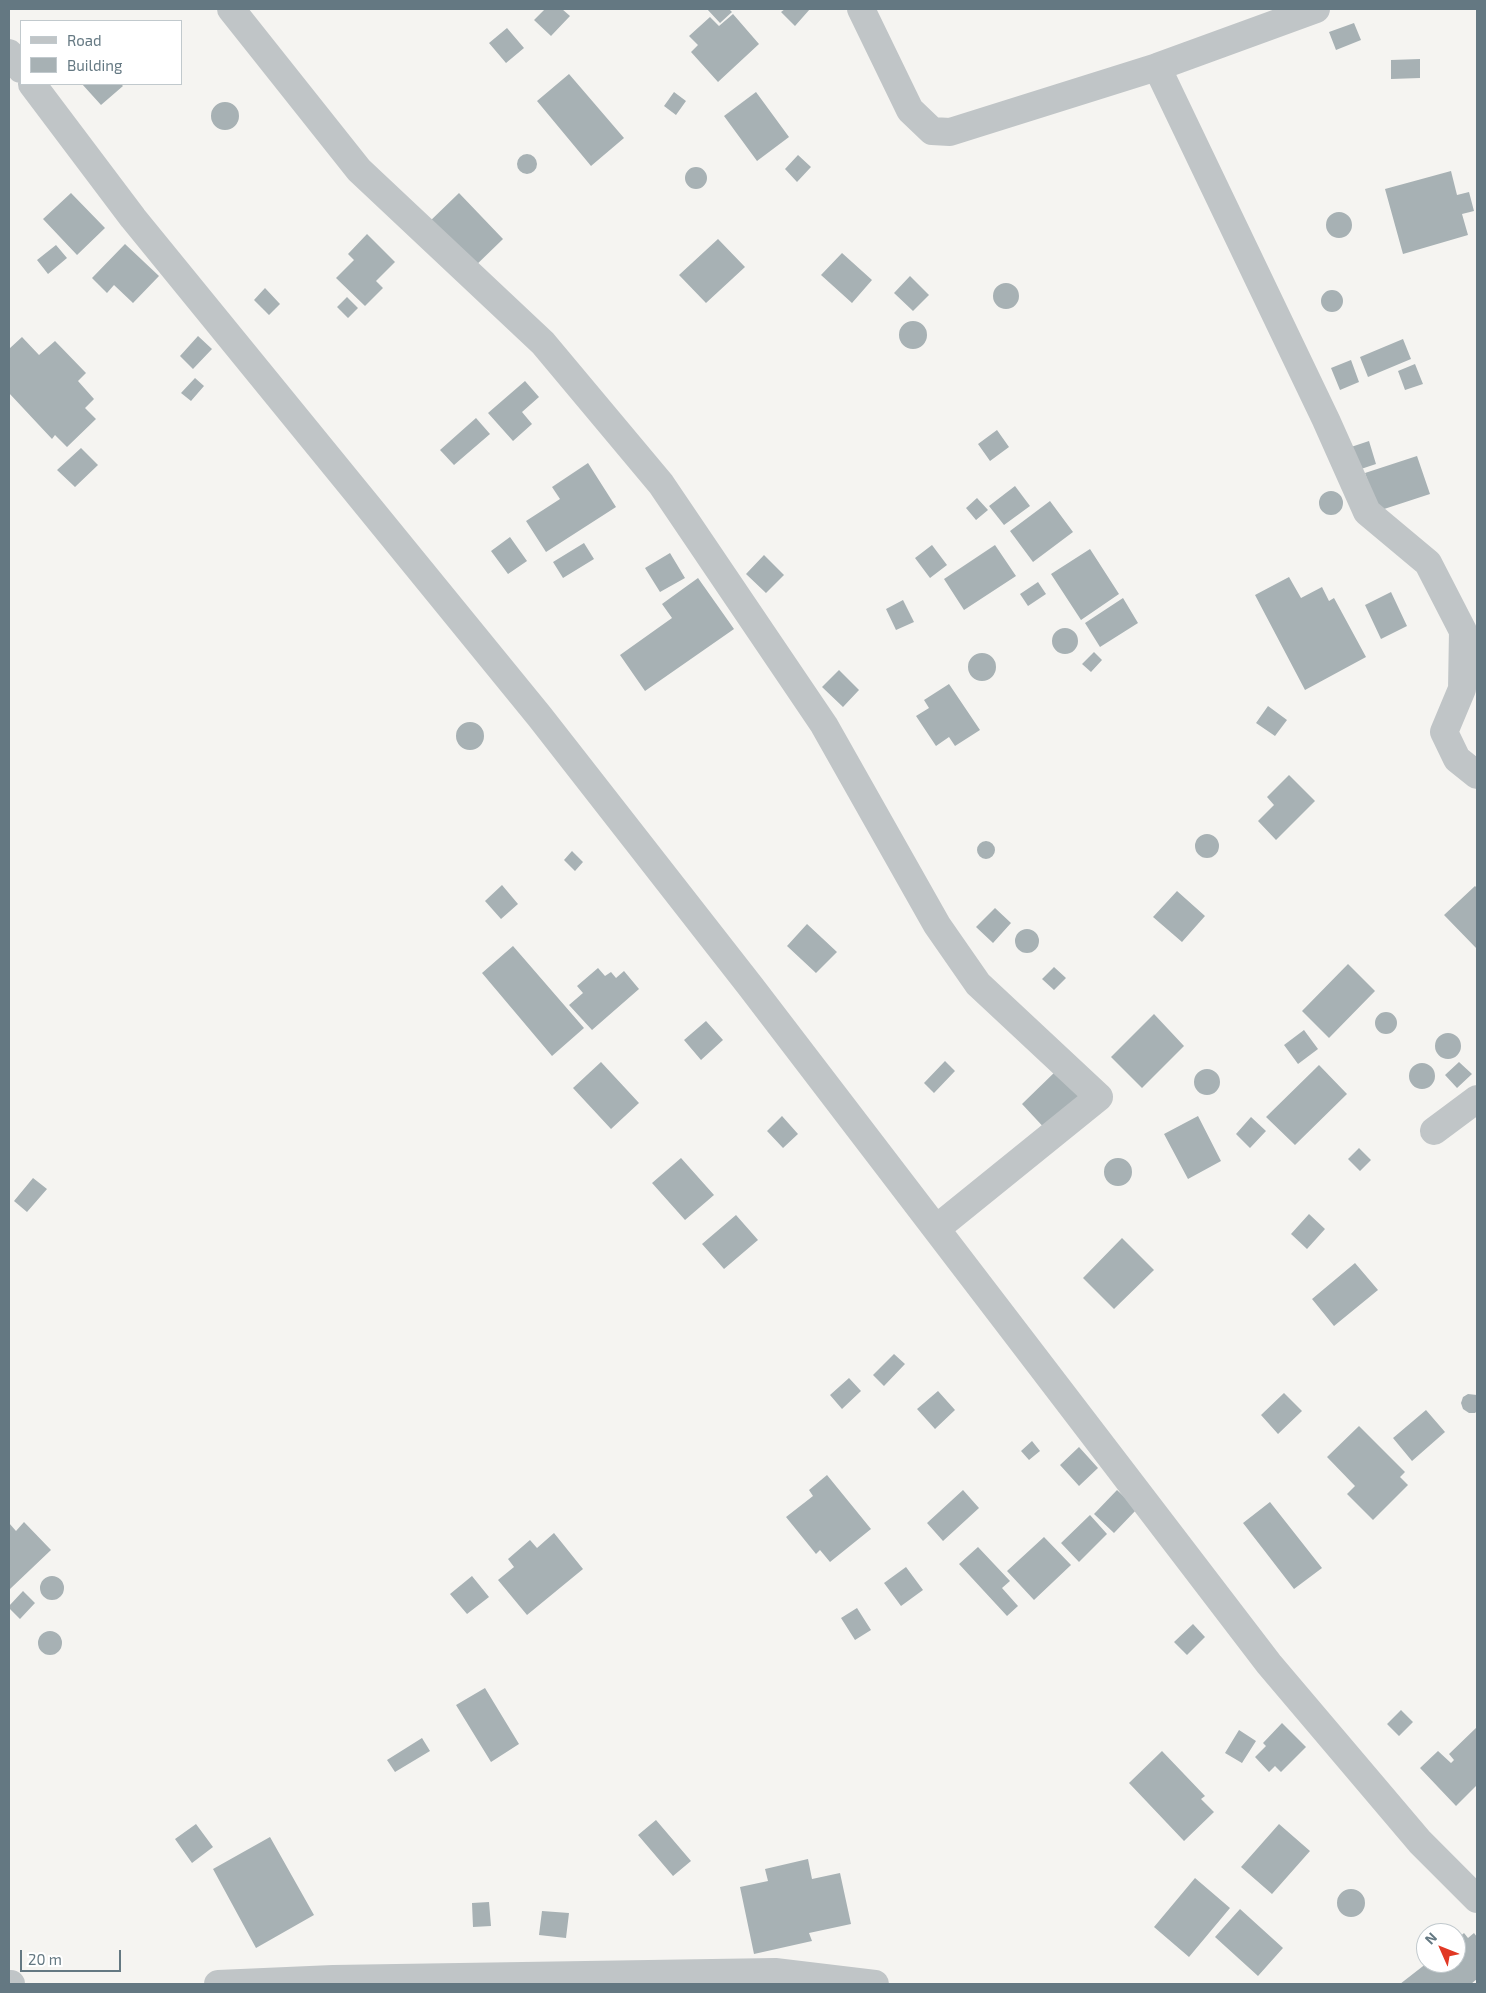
<!DOCTYPE html>
<html>
<head>
<meta charset="utf-8">
<style>
  body { margin:0 }
  #map { position:relative; width:1486px; height:1993px; overflow:hidden; background:#f5f4f1; font-family:"Exo 2",sans-serif }
  canvas { display:block }
  .frame { position:absolute; inset:0; border:10px solid #647882; pointer-events:none }
  .legend { position:absolute; left:20px; top:20px; width:162px; height:65px; box-sizing:border-box; background:#fff; border:1px solid #c1c9cd; margin:0; padding:6px 9px; list-style:none; font-size:15px; color:#647882 }
  .legend li { display:flex; align-items:center; gap:10px; height:25px }
  .legend b { width:25px; border:1px solid #c1c9cd }
  .north { position:absolute; left:1416px; top:1923px; width:50px; height:50px; box-sizing:border-box; background:#fff; border:1px solid #c1c9cd; border-radius:50%; rotate:314deg; font-size:14px; font-weight:700; line-height:20px; text-align:center; color:#647882 }
  .north::after { content:''; display:block; margin:auto; width:18px; height:22px; background:#e13824; clip-path:polygon(50% 0,100% 100%,50% 72%,0 100%) }
  .scale { position:absolute; left:20px; top:1950px; width:101px; height:22px; box-sizing:border-box; border:2px solid #647882; border-top:0; padding-left:6px; font-size:15px; line-height:18px; white-space:nowrap; color:#647882; -webkit-text-stroke:4px #fff; paint-order:stroke }
</style>
</head>
<body>
<div id="map">
<canvas width="1486" height="1993"></canvas>
<div class="frame"></div>
<ul class="legend">
<li><b style="height:6px;background:#c0c5c7"></b>Road</li>
<li><b style="height:14px;background:#a7b1b4"></b>Building</li>
</ul>
<div class="north">N</div>
<div class="scale">20 m</div>
</div>
<script>
const ctx = document.querySelector('canvas').getContext('2d');
ctx.lineJoin = 'round';
function paint(path, color) { ctx.fillStyle = color; ctx.fill(path, 'evenodd'); }
const poly = rows => new Path2D(rows.map(r => 'M' + r).join(''));
function stroke(path, color, width, dash) { ctx.strokeStyle = color; ctx.lineWidth = width; ctx.lineCap = dash ? 'butt' : 'round'; ctx.setLineDash(dash || []); ctx.stroke(path); }
paint(poly([
  [545,9,562,9,570,16,551,36,534,20],
  [707,9,729,9,732,12,720,23],
  [785,9,810,9,795,26,781,12],
  [733,14,759,44,718,82,691,52,698,45,689,36,710,17,719,26],
  [1354,23,1361,40,1336,50,1329,32],
  [507,28,524,48,506,63,489,43],
  [1420,59,1420,78,1391,79,1391,60],
  [569,74,624,138,591,166,537,101],
  [82,84,121,84,123,86,101,105],
  [674,92,686,101,676,115,664,106],
  [756,92,789,137,757,161,724,116],
  '211 116a14 14 0 1 1 28 0a14 14 0 1 1-28 0Z',
  '517 164a10 10 0 1 1 20 0a10 10 0 1 1-20 0Z',
  [798,155,811,167,797,182,785,169],
  '685 178a11 11 0 1 1 22 0a11 11 0 1 1-22 0Z',
  [1451,171,1457,195,1469,192,1474,211,1462,214,1468,235,1403,254,1385,189],
  [71,193,105,228,77,255,43,219],
  [459,193,503,239,470,271,426,225],
  '1326 225a13 13 0 1 1 26 0a13 13 0 1 1-26 0Z',
  [367,234,395,262,376,281,383,288,365,306,336,278,354,260,348,254],
  [718,239,745,267,706,303,679,275],
  [125,244,159,276,133,303,114,285,107,293,92,278],
  [56,245,67,258,48,274,37,260],
  [842,253,872,280,852,303,821,275],
  [910,276,929,295,913,311,894,293],
  '993 296a13 13 0 1 1 26 0a13 13 0 1 1-26 0Z',
  [265,288,280,304,269,315,254,300],
  '1321 301a11 11 0 1 1 22 0a11 11 0 1 1-22 0Z',
  [347,297,358,308,348,318,337,307],
  '899 335a14 14 0 1 1 28 0a14 14 0 1 1-28 0Z',
  [198,336,212,349,193,369,180,356],
  [22,337,39,355,55,341,86,373,78,381,94,399,85,408,96,419,67,447,55,435,52,439,9,393,9,349],
  [1403,339,1411,359,1368,377,1360,357],
  [1351,360,1359,382,1340,390,1331,368],
  [1415,364,1423,384,1405,390,1398,371],
  [195,378,204,386,191,401,181,393],
  [525,381,539,397,522,412,532,424,513,441,488,413],
  [476,418,490,434,454,465,440,450],
  [997,430,1009,447,990,461,978,444],
  [1369,441,1376,464,1352,472,1345,449],
  [81,448,98,465,75,487,57,470],
  [1417,456,1430,494,1378,511,1365,473],
  [588,463,616,507,546,552,526,521,560,499,552,487],
  [1015,486,1030,506,1004,525,989,506],
  '1319 503a12 12 0 1 1 24 0a12 12 0 1 1-24 0Z',
  [977,498,988,510,976,520,966,508],
  [1050,501,1073,532,1033,562,1010,531],
  [510,537,527,561,508,574,491,551],
  [584,543,594,559,563,578,553,562],
  [932,545,947,565,930,578,915,558],
  [995,545,1016,576,964,610,944,579],
  [1090,549,1119,594,1081,620,1051,574],
  [670,553,685,578,660,592,645,568],
  [764,555,784,575,766,593,746,574],
  [1289,577,1301,598,1322,587,1329,601,1334,598,1366,657,1305,690,1255,595],
  [698,578,734,629,645,691,620,655,672,618,662,604],
  [1038,582,1046,594,1028,606,1020,594],
  [1391,592,1407,626,1381,639,1365,605],
  [1123,598,1138,623,1100,647,1085,623],
  [903,600,914,622,896,630,886,609],
  '1052 641a13 13 0 1 1 26 0a13 13 0 1 1-26 0Z',
  [1094,652,1102,660,1091,672,1082,664],
  '968 667a14 14 0 1 1 28 0a14 14 0 1 1-28 0Z',
  [839,670,859,690,843,707,822,687],
  [949,684,980,730,955,746,949,737,936,746,916,716,929,708,924,700],
  [1268,706,1287,720,1275,736,1256,723],
  '456 736a14 14 0 1 1 28 0a14 14 0 1 1-28 0Z',
  [1289,775,1315,801,1276,840,1258,821,1274,805,1267,797],
  '1195 846a12 12 0 1 1 24 0a12 12 0 1 1-24 0Z',
  '977 850a9 9 0 1 1 18 0a9 9 0 1 1-18 0Z',
  [572,851,583,862,575,871,564,860],
  [502,885,518,904,501,919,485,901],
  [1475,886,1477,888,1477,949,1444,915],
  [1177,891,1205,916,1182,942,1153,917],
  [995,908,1011,923,993,943,976,927],
  [807,924,837,952,816,973,787,946],
  '1015 941a12 12 0 1 1 24 0a12 12 0 1 1-24 0Z',
  [513,946,584,1028,552,1056,482,973],
  [1348,964,1375,991,1329,1038,1302,1011],
  [1054,967,1066,978,1054,990,1042,979],
  [598,968,605,976,611,972,616,978,624,971,639,989,592,1030,569,1005,583,993,577,986],
  '1375 1023a11 11 0 1 1 22 0a11 11 0 1 1-22 0Z',
  [1154,1014,1184,1046,1142,1088,1111,1057],
  [706,1021,723,1040,701,1060,684,1040],
  [1304,1030,1318,1049,1298,1064,1284,1045],
  '1435 1046a13 13 0 1 1 26 0a13 13 0 1 1-26 0Z',
  [945,1061,955,1071,934,1093,924,1083],
  [601,1062,639,1103,611,1129,573,1088],
  [1459,1062,1472,1074,1457,1088,1445,1075],
  '1409 1076a13 13 0 1 1 26 0a13 13 0 1 1-26 0Z',
  [1319,1065,1347,1094,1295,1145,1266,1117],
  [1058,1069,1086,1097,1049,1133,1022,1104],
  '1194 1082a13 13 0 1 1 26 0a13 13 0 1 1-26 0Z',
  [782,1116,798,1134,783,1148,767,1131],
  [1198,1116,1221,1161,1188,1179,1164,1134],
  [1251,1117,1266,1131,1250,1148,1236,1134],
  [1359,1148,1371,1160,1360,1171,1348,1159],
  '1104 1172a14 14 0 1 1 28 0a14 14 0 1 1-28 0Z',
  [681,1158,714,1195,685,1220,652,1183],
  [33,1178,47,1189,27,1212,14,1201],
  [1309,1214,1325,1229,1307,1249,1291,1234],
  [736,1215,758,1240,724,1269,702,1244],
  [1122,1238,1154,1270,1114,1309,1083,1278],
  [1355,1263,1378,1290,1334,1326,1312,1299],
  [894,1354,905,1364,884,1386,873,1375],
  [849,1378,861,1391,842,1409,830,1395],
  [938,1391,955,1410,935,1429,917,1409],
  [1284,1393,1302,1411,1278,1434,1261,1415],
  [1468,1394,1477,1395,1477,1411,1475,1413,1469,1413,1463,1409,1461,1403,1463,1397],
  [1426,1410,1445,1432,1412,1461,1393,1438],
  [1359,1426,1405,1472,1400,1477,1408,1485,1373,1520,1347,1494,1355,1486,1327,1457],
  [1032,1441,1040,1451,1029,1460,1021,1451],
  [1079,1447,1098,1468,1079,1486,1060,1465],
  [827,1475,871,1529,830,1562,820,1550,816,1554,786,1517,813,1496,809,1490],
  [963,1490,979,1508,943,1541,927,1523],
  [1117,1490,1137,1509,1114,1533,1094,1514],
  [1270,1502,1322,1568,1294,1589,1243,1523],
  [1090,1515,1107,1534,1079,1562,1061,1543],
  [24,1522,51,1550,10,1589,9,1523,16,1531],
  [554,1533,583,1569,527,1615,498,1580,514,1567,508,1559,530,1540,537,1548],
  [1044,1537,1071,1565,1034,1600,1007,1571],
  [978,1547,1010,1581,1002,1588,1018,1606,1007,1616,959,1564],
  [906,1567,923,1590,901,1606,884,1583],
  [472,1576,489,1597,467,1614,450,1594],
  '40 1588a12 12 0 1 1 24 0a12 12 0 1 1-24 0Z',
  [23,1591,35,1603,20,1619,9,1608,9,1606],
  [857,1608,871,1630,855,1640,841,1618],
  [1193,1624,1205,1637,1187,1655,1174,1642],
  '38 1643a12 12 0 1 1 24 0a12 12 0 1 1-24 0Z',
  [485,1688,519,1744,491,1762,456,1705],
  [1401,1710,1413,1722,1399,1736,1387,1724],
  [1282,1723,1306,1747,1281,1772,1275,1766,1269,1772,1255,1757,1266,1746,1263,1743],
  [1477,1727,1477,1785,1456,1806,1420,1768,1438,1751,1451,1763,1454,1760,1449,1754],
  [1239,1730,1256,1741,1242,1763,1225,1753],
  [422,1738,430,1751,395,1772,387,1760],
  [1162,1751,1205,1796,1201,1799,1214,1812,1184,1841,1129,1783],
  [656,1820,691,1861,673,1876,638,1835],
  [196,1824,213,1847,192,1863,175,1839],
  [1279,1824,1310,1851,1272,1894,1241,1867],
  [270,1837,314,1915,256,1948,213,1869],
  [808,1859,812,1879,840,1873,851,1924,809,1933,812,1941,754,1954,740,1887,768,1881,765,1869],
  [1195,1878,1230,1908,1189,1957,1154,1927],
  '1337 1903a14 14 0 1 1 28 0a14 14 0 1 1-28 0Z',
  [489,1902,491,1926,473,1927,472,1903],
  [1240,1909,1283,1948,1258,1976,1215,1937],
  [542,1911,569,1913,566,1938,539,1935],
  [1464,1933,1468,1938,1474,1933,1477,1937,1477,1979,1471,1984,1400,1984,1427,1963,1456,1963,1456,1940]
]), '#a7b1b4');
stroke(poly([
  [231,9,359,170,543,343,661,484,824,725,937,925,978,984,1099,1097,937,1228],
  [861,9,910,110,932,131,950,132,1157,67,1316,9],
  [9,53,21,69],
  [1157,67,1326,420,1367,512,1428,563,1463,631,1462,689,1444,732,1457,759,1477,775],
  [32,84,133,218,540,717,751,987,1269,1664,1420,1842,1477,1899],
  [1434,1131,1477,1099],
  [9,1984,11,1984],
  [218,1984,333,1979,775,1972,875,1984]
]), '#c0c5c7', 28);
</script>
</body>
</html>
